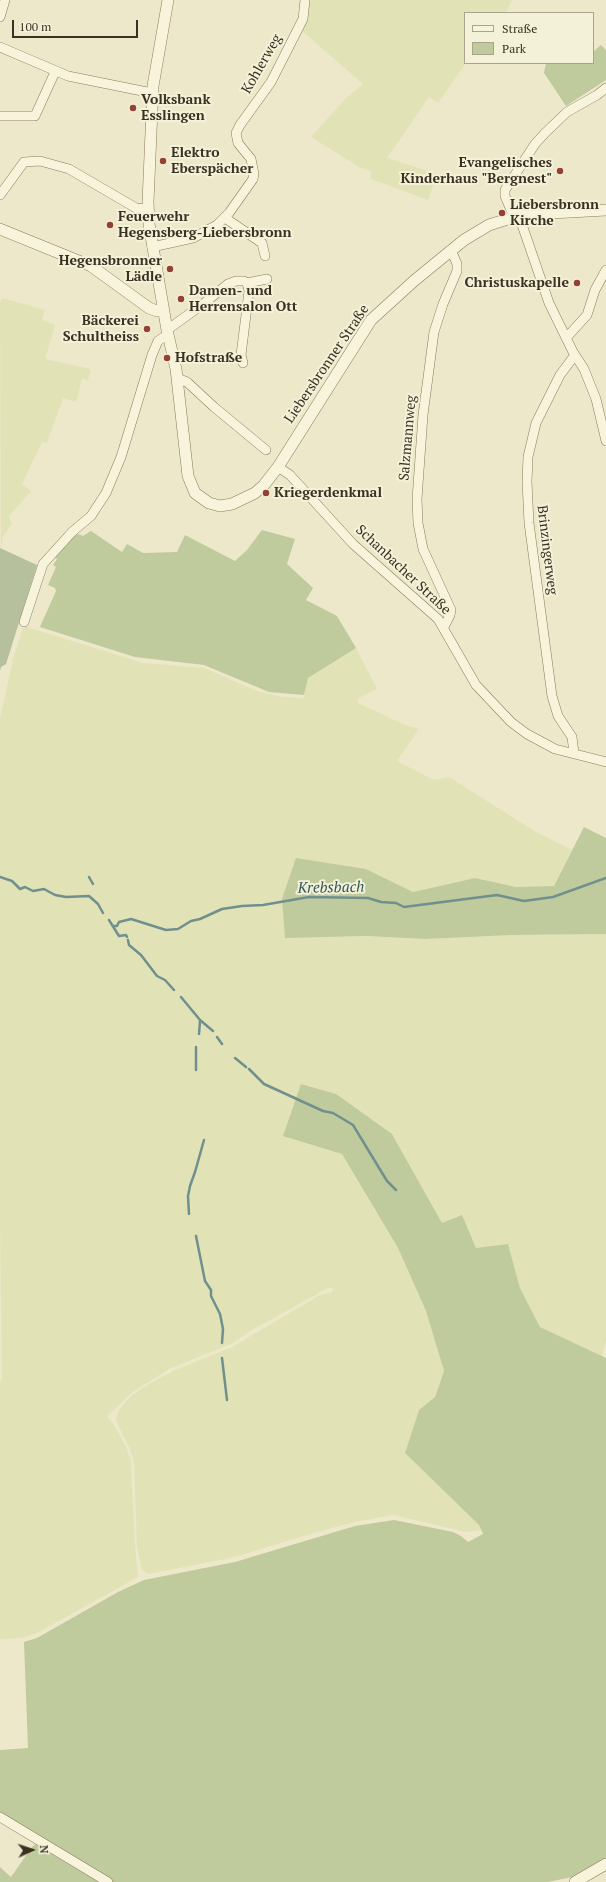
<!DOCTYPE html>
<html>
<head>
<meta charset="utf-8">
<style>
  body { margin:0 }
  #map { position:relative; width:606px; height:1882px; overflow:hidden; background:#ede8c9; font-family:"PT Serif",serif }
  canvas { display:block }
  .legend { position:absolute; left:464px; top:12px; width:130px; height:52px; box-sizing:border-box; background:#f4f1d9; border:1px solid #aaa48f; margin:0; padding:5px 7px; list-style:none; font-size:12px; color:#3a3121 }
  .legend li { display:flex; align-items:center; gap:8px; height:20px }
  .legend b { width:20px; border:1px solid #aaa48f }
  .north { position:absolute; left:12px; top:1830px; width:40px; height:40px; -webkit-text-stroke:3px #f4f1d9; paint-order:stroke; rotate:87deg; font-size:11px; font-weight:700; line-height:16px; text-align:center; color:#3a3121 }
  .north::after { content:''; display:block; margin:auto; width:14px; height:18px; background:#3a3121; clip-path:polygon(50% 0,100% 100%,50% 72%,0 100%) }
  .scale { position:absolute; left:12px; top:20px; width:126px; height:18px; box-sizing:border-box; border:2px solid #3a3121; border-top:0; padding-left:5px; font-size:12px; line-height:14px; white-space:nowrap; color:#3a3121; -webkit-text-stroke:3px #f4f1d9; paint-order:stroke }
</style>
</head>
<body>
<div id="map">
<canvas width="606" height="1882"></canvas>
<ul class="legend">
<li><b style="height:5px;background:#f8f4dc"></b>Straße</li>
<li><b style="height:11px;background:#bfcb9d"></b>Park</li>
</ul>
<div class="north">N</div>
<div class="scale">100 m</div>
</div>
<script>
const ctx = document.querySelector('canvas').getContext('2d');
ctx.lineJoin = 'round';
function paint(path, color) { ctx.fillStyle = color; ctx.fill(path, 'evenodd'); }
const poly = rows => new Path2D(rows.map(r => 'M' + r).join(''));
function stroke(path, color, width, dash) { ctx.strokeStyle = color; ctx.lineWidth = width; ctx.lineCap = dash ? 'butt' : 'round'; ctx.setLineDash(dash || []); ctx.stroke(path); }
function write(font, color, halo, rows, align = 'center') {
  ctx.font = font + ' "PT Serif",serif'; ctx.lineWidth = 4; ctx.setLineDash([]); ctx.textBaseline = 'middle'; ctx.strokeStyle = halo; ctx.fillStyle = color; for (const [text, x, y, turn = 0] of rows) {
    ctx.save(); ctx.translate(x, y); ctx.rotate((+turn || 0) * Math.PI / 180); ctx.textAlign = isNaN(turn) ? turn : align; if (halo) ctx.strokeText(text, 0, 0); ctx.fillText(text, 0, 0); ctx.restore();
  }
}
paint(poly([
  [307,0,512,0,506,13,465,13,466,63,438,103,429,97,387,158,437,174,428,200,371,179,371,171,359,167,311,137,345,99,363,84,301,30],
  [2,298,45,310,42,320,55,325,45,359,91,369,88,380,82,379,76,402,63,398,47,443,42,442,22,484,31,491,9,516,12,524,3,536,1,549,0,303],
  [27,627,143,663,204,668,257,691,281,697,304,698,307,678,356,648,377,689,359,698,358,703,405,725,419,729,397,761,434,780,449,777,536,832,572,850,554,886,516,887,475,878,413,892,366,869,285,937,366,936,425,939,513,935,606,934,606,1340,602,1357,540,1327,520,1288,508,1244,476,1249,442,1223,392,1134,283,1135,342,1154,398,1248,426,1311,444,1371,435,1397,419,1410,405,1453,479,1525,481,1530,466,1532,393,1515,355,1522,317,1532,235,1557,149,1574,142,1570,137,1547,134,1462,130,1449,118,1425,116,1419,119,1410,131,1396,144,1387,175,1370,232,1347,320,1295,332,1292,333,1288,328,1288,252,1330,231,1344,169,1369,131,1393,113,1411,108,1414,108,1418,113,1423,126,1447,131,1462,135,1547,138,1577,37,1633,22,1638,0,1639,0,1381,2,1380,0,1220,0,719,13,659,23,628]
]), '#e2e2b7');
paint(poly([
  [601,45,606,50,606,80,566,106,544,73,546,63,593,63,593,52],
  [262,530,295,539,287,564,313,588,306,600,337,616,356,648,308,678,304,695,269,692,204,665,135,657,40,627,56,591,55,588,48,585,56,567,53,565,57,559,54,557,67,542,78,534,83,536,91,531,122,552,127,544,143,553,177,552,185,535,235,561,247,550],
  [584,827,606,838,606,934,513,935,425,939,366,936,285,938,282,899,296,858,366,869,413,892,475,878,516,887,554,886],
  [301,1084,336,1094,392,1134,442,1223,462,1215,476,1248,508,1244,520,1288,540,1327,606,1358,606,1858,573,1877,548,1882,0,1882,0,1867,11,1877,32,1847,42,1838,0,1814,0,1750,28,1748,24,1642,37,1638,118,1592,144,1580,235,1562,355,1526,394,1520,453,1532,461,1536,468,1542,483,1534,479,1525,405,1453,419,1410,435,1397,444,1371,426,1311,398,1248,342,1154,283,1136]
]), '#bfcb9d');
paint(poly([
  [0,548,37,565,6,664,1,667,0,671]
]), '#b6c09c');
stroke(poly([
  [0,877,12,881,20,889,25,887,33,891,44,889,55,895,66,897,89,896,98,904,103,913],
  [89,877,93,884],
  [109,920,119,936,126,935,127,937],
  [114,926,117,926,119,922,131,919,166,930,178,929,191,921,200,919,222,909,242,906,263,905,309,897,368,898,381,902,396,903,404,907,497,895,524,901,553,897,606,878],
  [128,940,129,945,141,955,157,976,165,980,174,990],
  [181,997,200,1020,213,1031],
  [199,1034,200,1021],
  [217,1037,222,1044],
  [196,1047,196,1070],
  [235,1058,246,1067],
  [249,1069,264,1084,323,1111,333,1113,353,1125,387,1181,396,1190],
  [189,1214,188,1196,190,1186,195,1172,204,1140],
  [196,1236,205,1281,211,1290,211,1296,220,1314,223,1329,222,1343],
  [222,1358,227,1400]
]), '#70908d', 2.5);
const minor = poly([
  [0,17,5,0],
  [0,47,68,76,152,93],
  [0,116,35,116,55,72],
  [0,195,24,162,40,161,69,169,136,208,148,209],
  [519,216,549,303,573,352,584,369,596,399,606,441],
  [514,217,505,196,505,190,535,144,545,133,567,112,597,95,606,88],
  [225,218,262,243,265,256],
  [152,247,193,238,217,225,229,213,253,179,254,174,251,159,238,143,236,133,240,125,271,82,303,19,305,0],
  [247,283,267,279],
  [167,330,203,304,228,284,236,281,244,281,247,283,249,291,241,355,243,363],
  [567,337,587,315,595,290,606,270],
  [177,378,187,382,214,407,266,450],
  [278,467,290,475,353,544,438,619,476,685,511,722,527,734,555,749,606,762],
  [24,622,43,564,72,532,91,516,106,493,121,457,152,355,158,341,168,334],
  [444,627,450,615,451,610,423,549,418,523,417,499,423,415,434,332,443,304,457,271,457,264,451,250],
  [574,753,572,737,558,716,552,696,529,523,527,482,528,457,536,423,560,375,575,355],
  [0,1817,108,1882]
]);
const tertiary = poly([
  [168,0,153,86,148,202,149,224,167,330,176,369,188,476,195,493,209,503,220,506,232,504,255,493,264,485,278,467,371,320,415,280,464,240,489,225,514,217,534,214,606,210],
  [0,229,91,266,149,308,157,311,164,310],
  [575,1882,606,1864]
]);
stroke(minor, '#887b5f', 10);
stroke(tertiary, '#887b5f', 12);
stroke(minor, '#f8f4dc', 9);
stroke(tertiary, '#f8f4dc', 11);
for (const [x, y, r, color] of [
  [133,108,4,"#944032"],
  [163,161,4,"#944032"],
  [560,171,4,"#944032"],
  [502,213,4,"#944032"],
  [110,225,4,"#944032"],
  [170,269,4,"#944032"],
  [577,283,4,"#944032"],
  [181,299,4,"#944032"],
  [147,329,4,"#944032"],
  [167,358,4,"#944032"],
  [266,493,4,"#944032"]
]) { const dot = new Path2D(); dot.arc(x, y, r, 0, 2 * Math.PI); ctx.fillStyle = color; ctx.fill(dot); stroke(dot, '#f4f1d9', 1.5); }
write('14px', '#3a3121', '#f4f1d9', [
  ["Kohlerweg",262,64,-60],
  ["Liebersbronner Straße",327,364,-56],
  ["Salzmannweg",408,438,-85],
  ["Brinzingerweg",547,550,83],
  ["Schanbacher Straße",403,570,43]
]);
write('bold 14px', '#3a3121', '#f4f1d9', [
  ["Volksbank",141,100],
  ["Esslingen",141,116],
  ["Elektro",171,153],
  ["Eberspächer",171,169],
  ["Evangelisches",552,163,"right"],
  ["Kinderhaus \"Bergnest\"",552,179,"right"],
  ["Liebersbronn",510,205],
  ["Kirche",510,221],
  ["Feuerwehr",118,217],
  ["Hegensberg-Liebersbronn",118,233],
  ["Hegensbronner",162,261,"right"],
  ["Lädle",162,277,"right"],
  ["Christuskapelle",569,283,"right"],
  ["Damen- und",189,291],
  ["Herrensalon Ott",189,307],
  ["Bäckerei",139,321,"right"],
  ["Schultheiss",139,337,"right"],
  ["Hofstraße",175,358],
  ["Kriegerdenkmal",274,493]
], 'left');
write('italic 15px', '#325559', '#f4f1d9', [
  ["Krebsbach",331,888,-1]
]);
</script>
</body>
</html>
